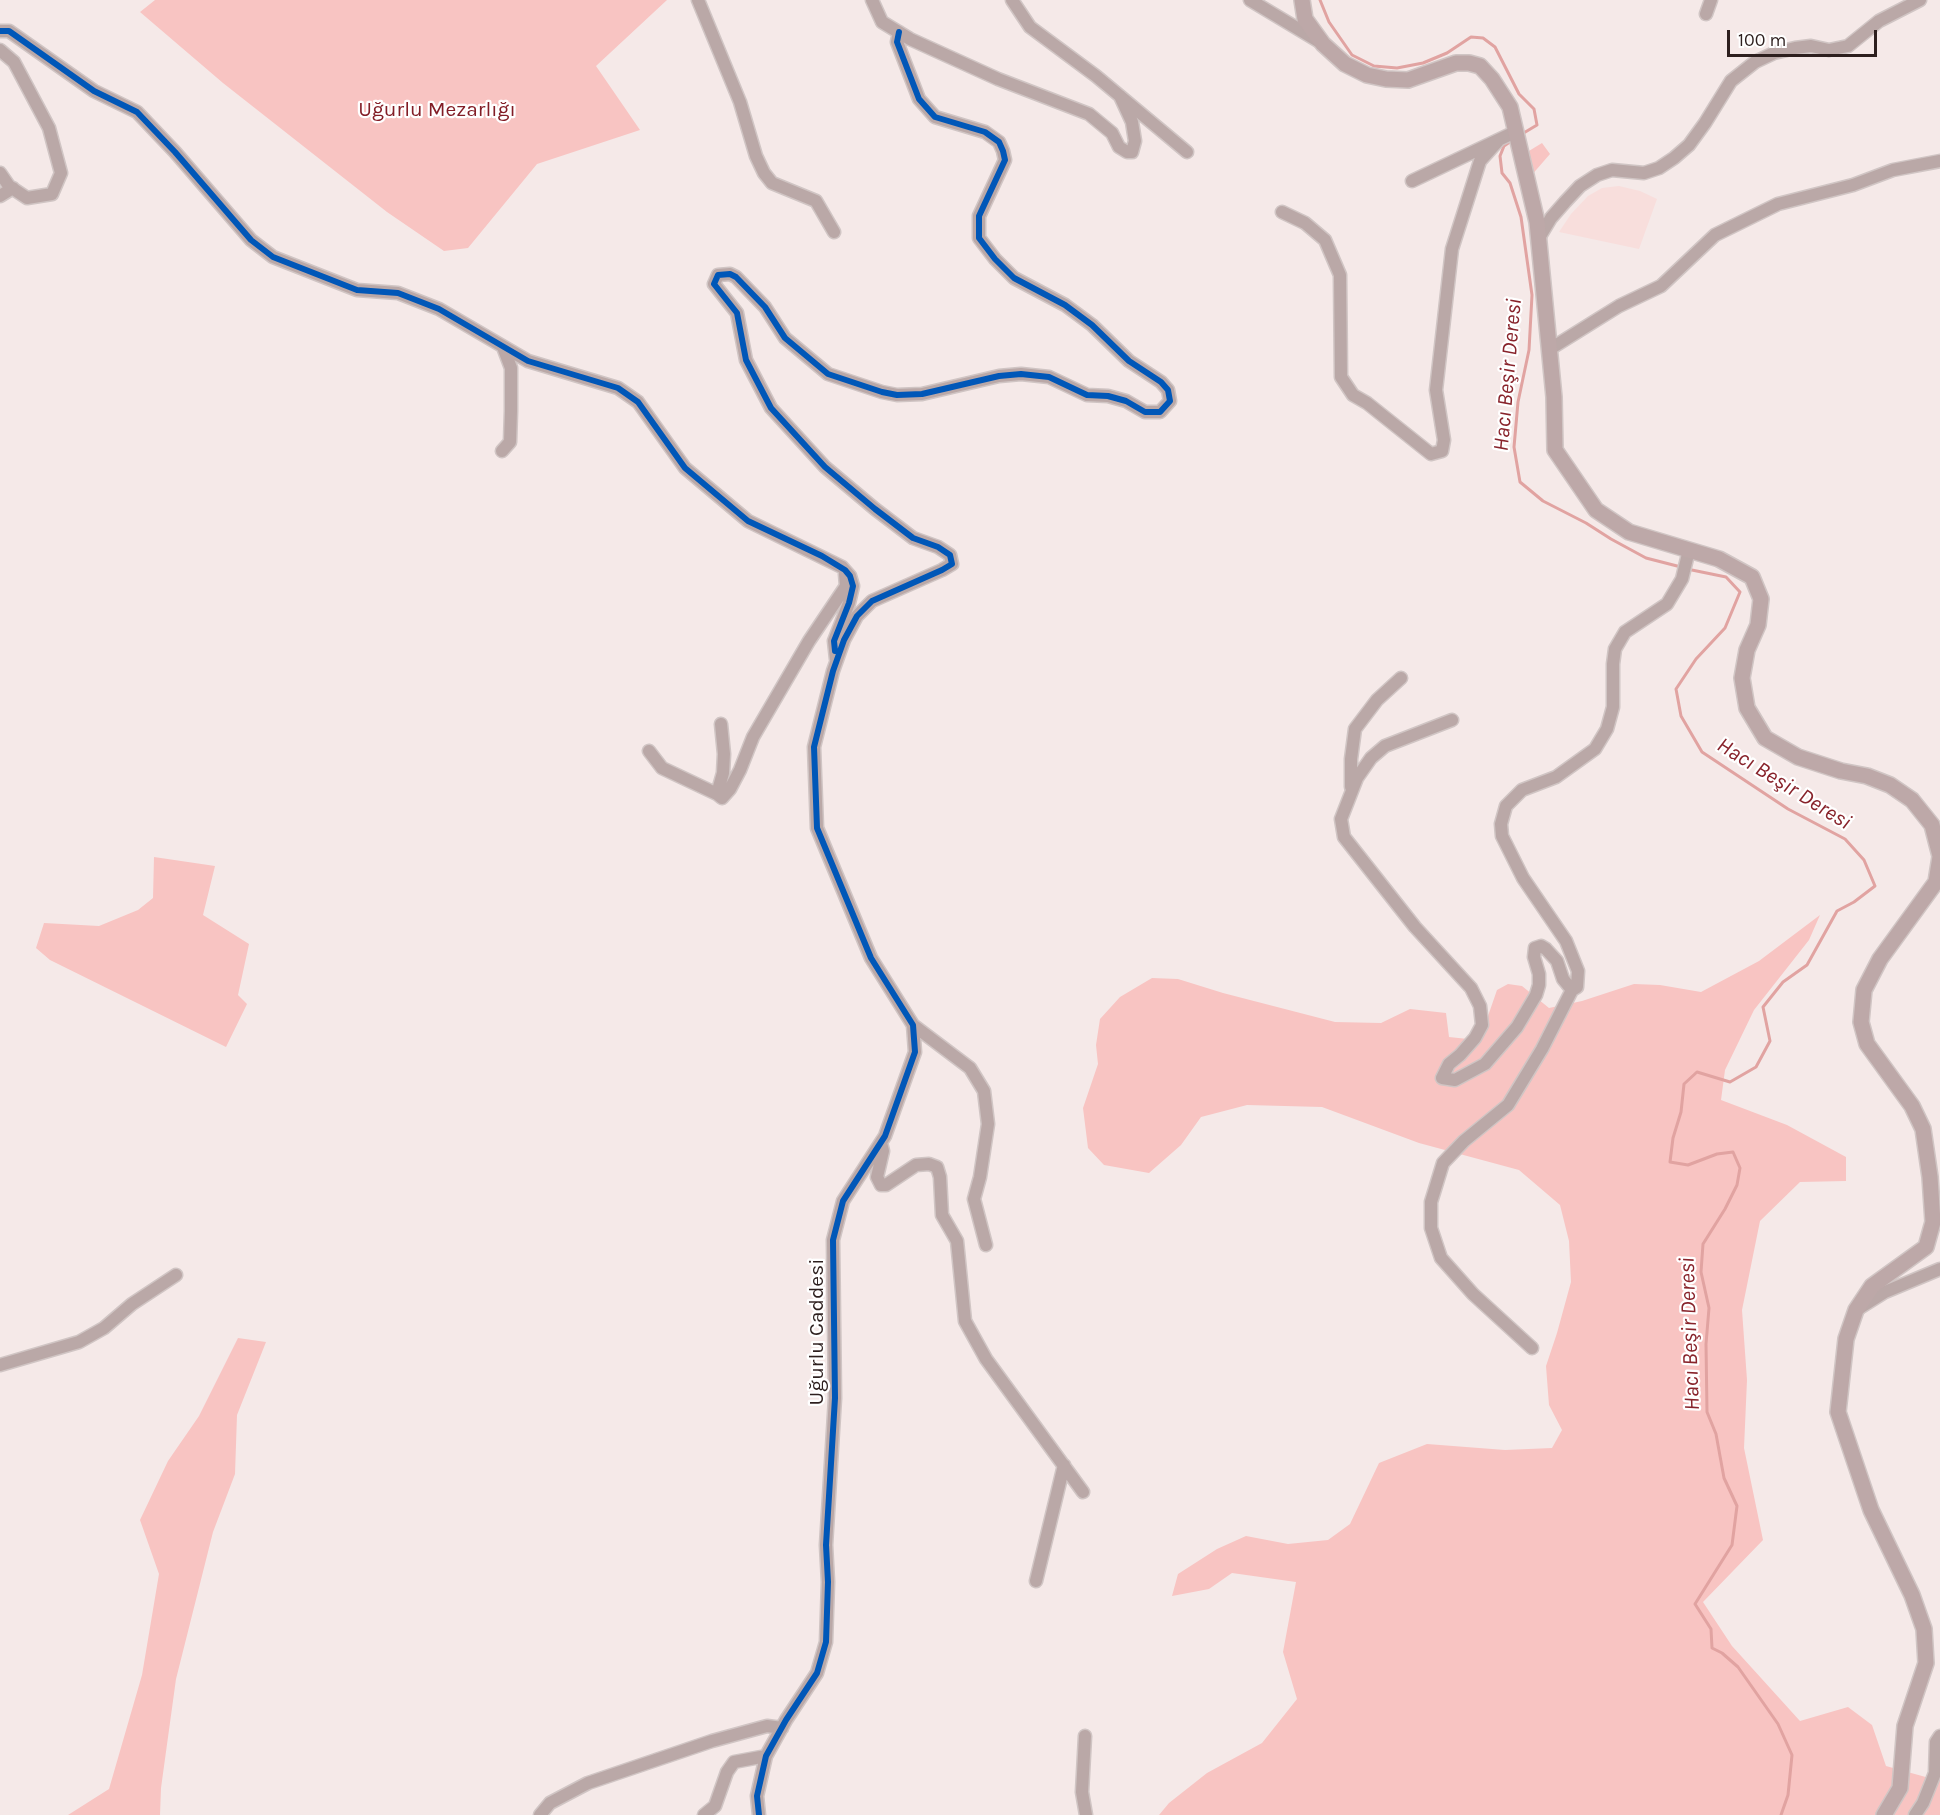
<!DOCTYPE html>
<html>
<head>
<meta charset="utf-8">
<style>
  body { margin:0 }
  #map { position:relative; width:1940px; height:1815px; overflow:hidden; background:#f5e9e8; font-family:Karla,sans-serif }
  canvas { display:block }
  .scale { position:absolute; left:1727px; top:30px; width:150px; height:27px; box-sizing:border-box; border:3px solid #2d1f1e; border-top:0; padding-left:8px; font-size:18px; line-height:21px; white-space:nowrap; color:#2d1f1e; -webkit-text-stroke:4px #fff; paint-order:stroke }
</style>
</head>
<body>
<div id="map">
<canvas width="1940" height="1815"></canvas>
<div class="scale">100 m</div>
</div>
<script>
const ctx = document.querySelector('canvas').getContext('2d');
ctx.lineJoin = 'round';
function paint(path, color) { ctx.fillStyle = color; ctx.fill(path, 'evenodd'); }
const poly = rows => new Path2D(rows.map(r => 'M' + r).join(''));
function stroke(path, color, width, dash) { ctx.strokeStyle = color; ctx.lineWidth = width; ctx.lineCap = dash ? 'butt' : 'round'; ctx.setLineDash(dash || []); ctx.stroke(path); }
function write(font, color, halo, rows, align = 'center') {
  ctx.font = font + ' Karla,sans-serif'; ctx.lineWidth = 4.5; ctx.setLineDash([]); ctx.textBaseline = 'middle'; ctx.strokeStyle = halo; ctx.fillStyle = color; for (const [text, x, y, turn = 0] of rows) {
    ctx.save(); ctx.translate(x, y); ctx.rotate((+turn || 0) * Math.PI / 180); ctx.textAlign = isNaN(turn) ? turn : align; if (halo) ctx.strokeText(text, 0, 0); ctx.fillText(text, 0, 0); ctx.restore();
  }
}
paint(poly([
  [1619,186,1640,191,1657,199,1639,249,1559,232,1571,214,1588,196,1602,188]
]), '#f8dedc');
paint(poly([
  [155,0,667,0,596,66,640,130,537,164,468,248,444,251,387,212,223,83,140,12],
  [1542,143,1550,154,1530,177,1524,154],
  [154,857,215,866,203,915,249,944,238,995,247,1004,226,1047,50,960,36,948,44,923,99,926,138,910,153,898],
  [1820,915,1809,940,1754,1010,1725,1070,1721,1100,1787,1125,1846,1157,1846,1181,1800,1182,1760,1221,1742,1310,1747,1380,1744,1448,1763,1540,1703,1602,1732,1646,1800,1721,1848,1707,1872,1725,1886,1766,1940,1781,1940,1815,1159,1815,1169,1803,1207,1773,1262,1743,1297,1699,1283,1652,1296,1582,1232,1573,1209,1589,1172,1596,1178,1574,1217,1549,1246,1536,1288,1544,1328,1540,1350,1524,1379,1463,1427,1444,1505,1450,1552,1448,1562,1430,1549,1405,1546,1366,1557,1333,1571,1282,1569,1241,1560,1205,1519,1170,1419,1143,1322,1107,1247,1105,1201,1117,1181,1145,1149,1173,1104,1165,1088,1148,1083,1108,1098,1064,1096,1045,1100,1019,1120,997,1152,978,1178,979,1223,993,1335,1022,1381,1023,1410,1009,1446,1013,1449,1037,1468,1039,1488,1016,1497,990,1508,984,1522,986,1549,1008,1582,1001,1634,984,1660,985,1701,992,1759,961],
  [238,1338,266,1342,237,1415,235,1474,213,1532,176,1679,161,1788,160,1815,68,1815,109,1789,142,1675,159,1574,140,1520,168,1461,199,1416]
]), '#f8c4c2');
stroke(poly([
  [1320,0,1329,22,1352,55,1374,66,1397,68,1423,63,1447,53,1471,37,1483,38,1495,47,1519,94,1534,109,1537,125,1522,134],
  [1514,139,1504,146,1500,156,1502,173,1510,183,1521,217,1532,295,1529,350,1518,402,1514,447,1520,482,1543,501,1586,523,1611,539,1646,558,1681,567],
  [1687,569,1726,577,1740,592,1725,628,1696,659,1676,689,1681,716,1702,752,1788,809,1845,839,1864,860,1875,886,1854,902,1837,911,1807,965,1783,982,1763,1007,1770,1041,1756,1067,1730,1082,1697,1072,1684,1084,1681,1112,1673,1138,1670,1162,1688,1165,1717,1154,1733,1152,1740,1168,1737,1185,1725,1209,1703,1244,1701,1272,1709,1308,1706,1344,1707,1412,1716,1434,1724,1478,1737,1506,1732,1545,1695,1604,1711,1629,1712,1648,1722,1653,1738,1667,1778,1724,1792,1755,1788,1795,1781,1815]
]), '#e1a3a1', 3);
const minor = poly([
  [698,0,740,102,756,156,764,173,772,183,816,201,834,232],
  [872,0,882,22,910,39,998,79,1089,114,1112,133,1119,147,1127,152,1132,152,1135,141,1132,122,1120,96],
  [1012,0,1030,27,1096,76,1187,152],
  [1250,0,1320,42],
  [1706,14,1711,0],
  [0,31,9,31,94,91,137,112,175,152,251,240,273,257,357,290,398,293,439,309,528,361,618,388,638,402,685,468,748,521,842,567,850,576,853,586,849,603,834,641,836,659],
  [0,50,14,62,49,128,61,173,52,194,27,198,9,186,0,173],
  [1412,181,1515,132],
  [0,196,13,188],
  [1282,212,1305,223,1325,240,1340,275,1341,377,1353,395,1367,403,1431,454,1442,451,1444,440,1436,390,1452,249,1480,161,1498,141],
  [1539,238,1551,218,1565,202,1580,186,1597,175,1612,170,1644,173,1659,168,1674,158,1689,145,1705,123,1731,81,1755,62,1774,53,1795,48,1811,46,1829,50,1848,46,1879,21,1920,0],
  [1550,349,1619,306,1661,286,1715,235,1778,204,1853,185,1893,170,1940,161],
  [502,451,510,442,511,411,511,368,503,347],
  [1452,720,1385,746,1371,758,1357,778,1341,819,1344,837,1415,927,1471,988,1480,1006,1482,1025,1475,1038,1460,1055,1449,1064,1442,1078,1455,1080,1485,1064,1517,1027,1536,995,1539,985,1539,974,1534,957,1535,948,1541,946,1546,949,1557,961,1563,979,1572,990],
  [721,724,724,754,723,773,717,794,722,798,730,789,740,770,753,737,809,641,846,586,845,574],
  [649,751,662,768,717,794],
  [1351,787,1351,759,1355,729,1377,700,1401,678],
  [913,1025,970,1068,984,1091,988,1124,980,1177,974,1199,986,1245],
  [881,1143,883,1151,877,1177,881,1185,886,1185,916,1165,929,1164,937,1167,940,1177,942,1215,957,1241,965,1321,986,1359,1083,1492],
  [1858,1309,1885,1292,1940,1269],
  [1532,1348,1473,1294,1441,1258,1431,1228,1431,1202,1443,1163,1464,1141,1508,1105,1542,1049,1572,990,1577,987,1578,971,1566,941,1523,878,1502,836,1501,824,1506,806,1522,790,1556,777,1595,749,1607,729,1613,707,1613,664,1615,649,1625,632,1667,604,1682,579,1689,550],
  [0,1365,79,1342,104,1328,132,1304,176,1275],
  [1036,1581,1064,1465],
  [1085,1736,1082,1792,1086,1815],
  [540,1815,550,1803,588,1783,712,1741,767,1726,782,1728],
  [704,1815,715,1806,727,1772,734,1762,766,1756],
  [759,1815,757,1796,766,1756,786,1720,817,1673,826,1642,828,1582,826,1545,835,1398,833,1240,843,1201,885,1136,915,1052,913,1025,871,958,817,828,814,747,833,671,844,640,857,616,872,601,942,570,952,564,950,555,938,547,913,538,875,509,825,467,771,408,746,360,737,313,714,284,718,275,730,274,736,277,765,307,785,338,828,374,882,392,897,395,922,394,999,376,1021,374,1049,377,1087,395,1108,396,1126,401,1145,412,1160,412,1170,401,1168,390,1161,382,1129,361,1092,325,1065,305,1014,278,995,259,979,238,979,216,1005,160,1003,151,999,142,985,132,935,117,919,99,897,42,899,32],
  [1915,1815,1923,1803,1935,1773,1936,1742,1940,1736]
]);
const major = poly([
  [1302,0,1305,19,1323,44,1345,64,1367,75,1386,79,1408,80,1456,63,1469,63,1480,66,1492,79,1510,107,1537,222,1554,397,1555,450,1596,510,1629,532,1719,559,1752,577,1761,599,1758,625,1747,650,1742,678,1747,708,1765,738,1798,757,1841,771,1867,776,1890,785,1912,800,1932,825,1940,856],
  [1884,1815,1900,1788,1905,1726,1926,1663,1924,1629,1912,1595,1871,1510,1838,1412,1846,1339,1856,1310,1872,1286,1926,1247,1933,1222,1930,1177,1923,1129,1912,1106,1867,1044,1861,1022,1864,990,1880,959,1936,882,1940,857]
]);
stroke(minor, '#d0c5c4', 15);
stroke(major, '#d0c5c4', 18);
stroke(minor, '#baa8a7', 12);
stroke(major, '#bda8a8', 15);
stroke(poly([
  [0,31,9,31,94,91,137,112,175,152,251,240,273,257,357,290,398,293,439,309,528,361,618,388,638,402,685,468,748,521,822,556,845,570,850,576,853,586,849,603,834,641,835,651],
  [759,1815,757,1796,766,1756,786,1720,817,1673,826,1642,828,1582,826,1545,835,1398,833,1240,843,1201,885,1136,915,1052,913,1025,871,958,817,828,814,747,833,671,844,640,857,616,872,601,942,570,952,564,950,555,938,547,913,538,875,509,825,467,771,408,746,360,737,313,714,284,718,275,730,274,736,277,765,307,785,338,828,374,882,392,897,395,922,394,999,376,1021,374,1049,377,1087,395,1108,396,1126,401,1145,412,1160,412,1170,401,1168,390,1161,382,1129,361,1092,325,1065,305,1014,278,995,259,979,238,979,216,1005,160,1003,151,999,142,985,132,935,117,919,99,897,42,899,32]
]), '#0057b8', 6);
write('21px', '#821d26', '#fff', [
  ["Uğurlu Mezarlığı",437,110]
]);
write('21px', '#2d1f1e', '#fff', [
  ["Uğurlu Caddesi",817,1332,-90]
]);
write('italic 22px', '#88232b', '#fff', [
  ["Hacı Beşir Deresi",1508,375,-85],
  ["Hacı Beşir Deresi",1784,784,32],
  ["Hacı Beşir Deresi",1690,1334,-92]
]);
</script>
</body>
</html>
